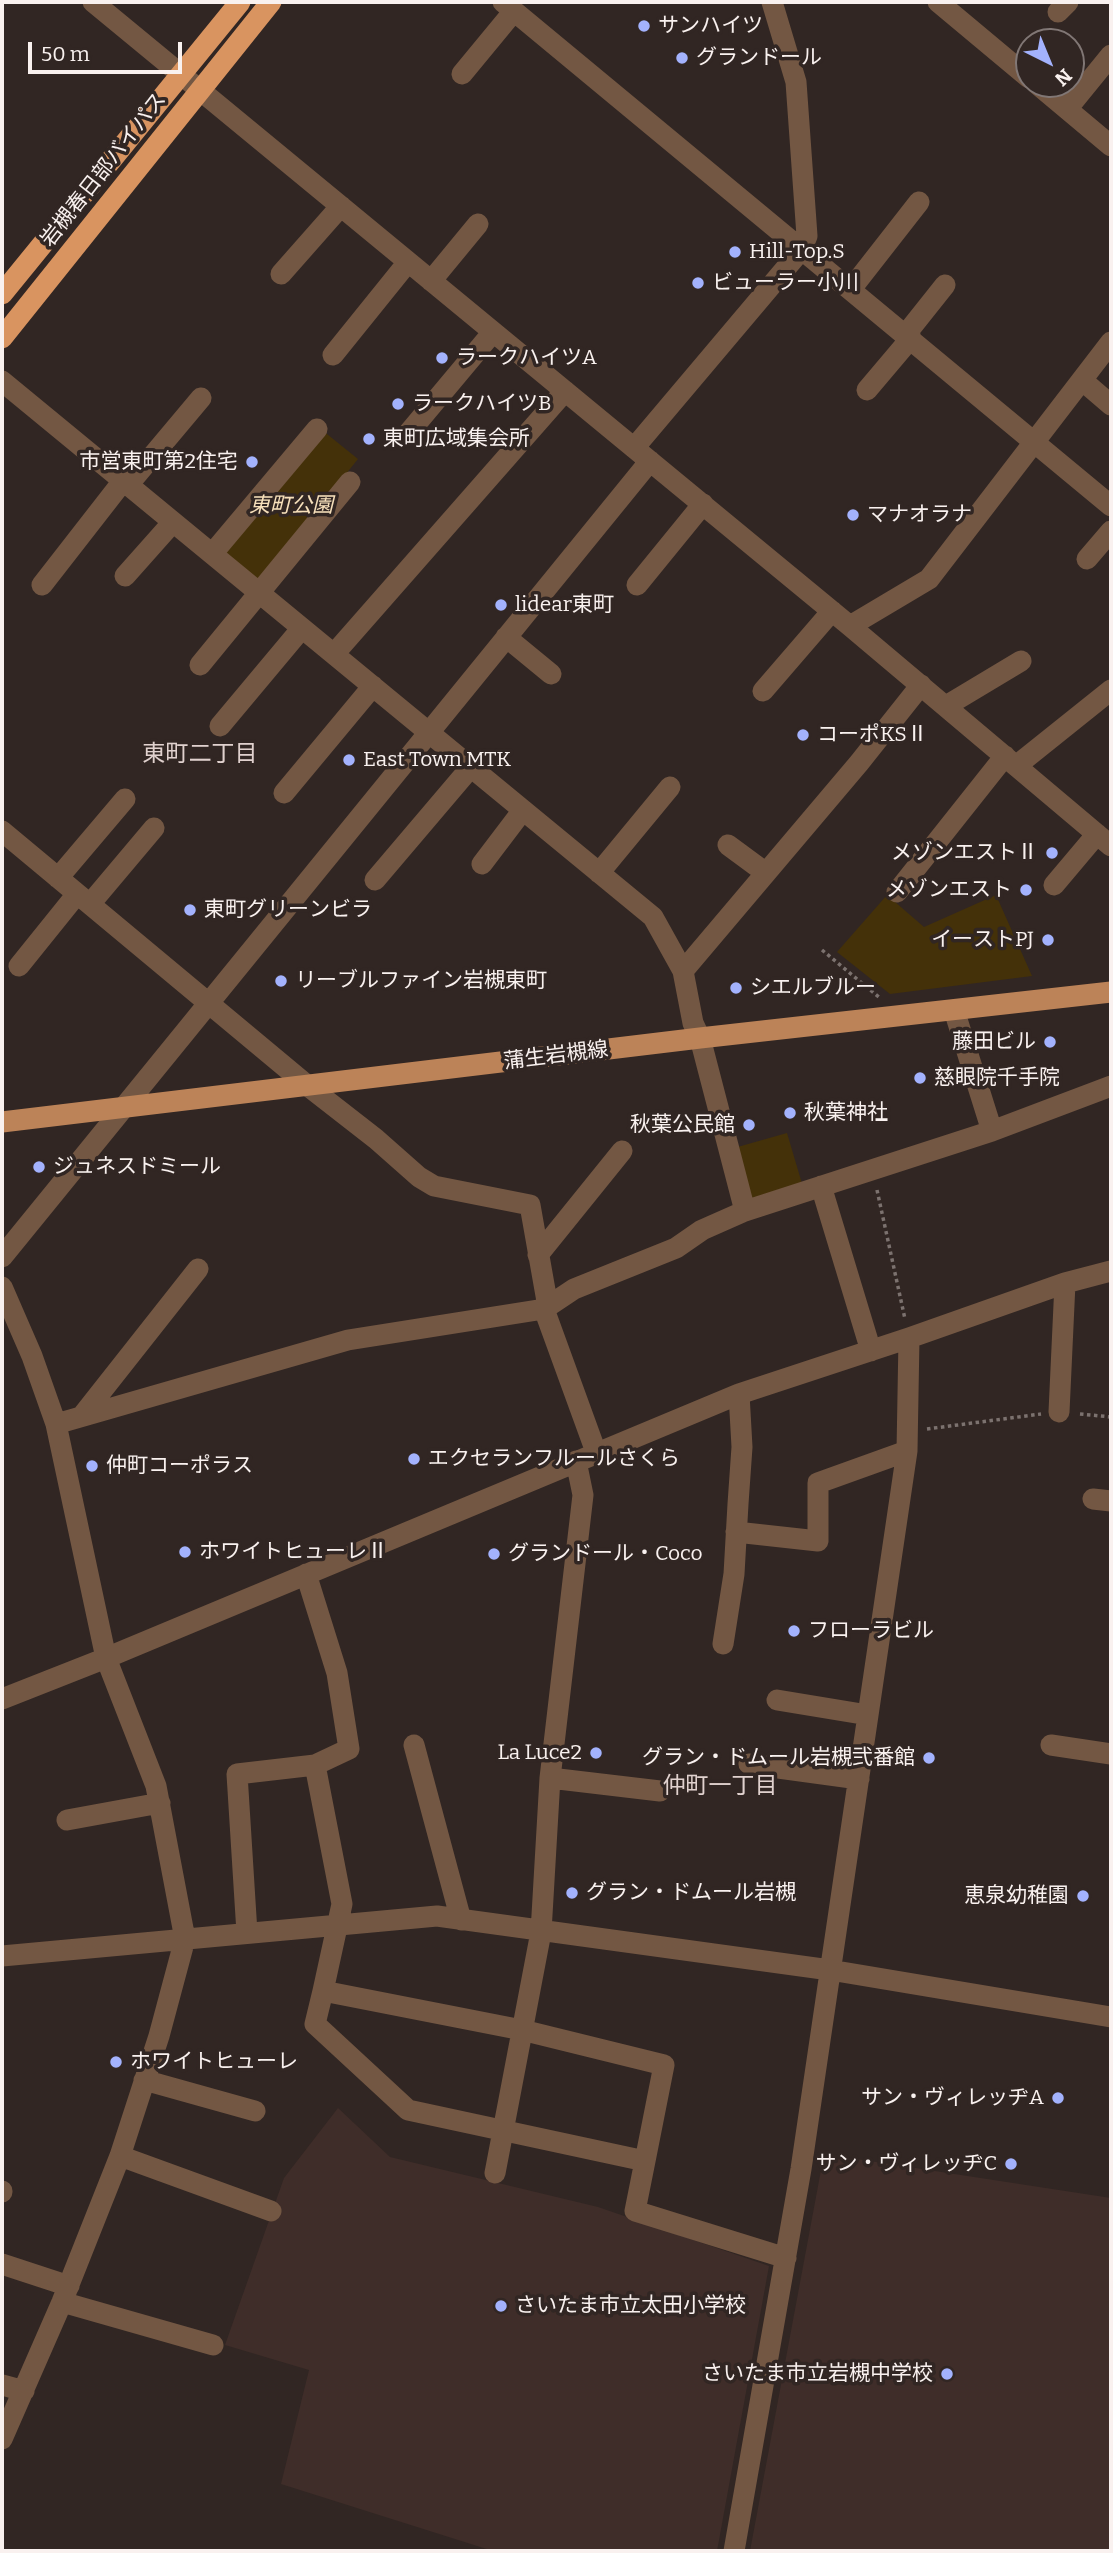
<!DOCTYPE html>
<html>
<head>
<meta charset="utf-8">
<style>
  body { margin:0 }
  #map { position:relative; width:1113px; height:2553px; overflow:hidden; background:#312623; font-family:Bitter,serif }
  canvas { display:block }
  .frame { position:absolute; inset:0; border:4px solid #f9f1ef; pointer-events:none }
  .north { position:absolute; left:1015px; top:28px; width:70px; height:70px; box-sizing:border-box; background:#312623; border:2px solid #817775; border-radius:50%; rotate:137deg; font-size:19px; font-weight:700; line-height:28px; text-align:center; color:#f9f1ef }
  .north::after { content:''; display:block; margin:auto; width:24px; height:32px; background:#a3b2fd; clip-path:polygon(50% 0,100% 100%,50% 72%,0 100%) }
  .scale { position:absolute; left:28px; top:42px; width:154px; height:32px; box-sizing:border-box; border:4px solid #f9f1ef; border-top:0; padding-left:9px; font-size:21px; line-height:24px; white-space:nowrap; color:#f9f1ef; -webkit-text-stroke:5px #312623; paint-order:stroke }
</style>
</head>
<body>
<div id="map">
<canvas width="1113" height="2553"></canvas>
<div class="frame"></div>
<div class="north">N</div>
<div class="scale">50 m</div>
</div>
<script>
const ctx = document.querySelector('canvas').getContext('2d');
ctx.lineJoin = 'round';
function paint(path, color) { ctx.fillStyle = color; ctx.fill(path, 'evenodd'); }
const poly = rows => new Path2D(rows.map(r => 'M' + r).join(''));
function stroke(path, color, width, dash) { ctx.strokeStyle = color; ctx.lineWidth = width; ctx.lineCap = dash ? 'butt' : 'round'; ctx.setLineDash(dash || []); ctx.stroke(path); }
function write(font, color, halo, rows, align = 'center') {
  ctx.font = font + ' Bitter,"Noto Sans JP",serif'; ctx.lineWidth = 7; ctx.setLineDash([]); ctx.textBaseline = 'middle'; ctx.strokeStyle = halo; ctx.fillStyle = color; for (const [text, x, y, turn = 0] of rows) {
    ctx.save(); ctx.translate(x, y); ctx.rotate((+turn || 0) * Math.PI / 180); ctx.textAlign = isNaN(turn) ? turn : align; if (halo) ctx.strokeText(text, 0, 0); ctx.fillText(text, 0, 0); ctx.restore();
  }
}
paint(poly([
  [338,2108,390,2157,598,2207,769,2266,717,2551,493,2551,281,2484,309,2370,225,2345,284,2178],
  [824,2154,1111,2198,1111,2551,750,2551]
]), '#3f2d29');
paint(poly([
  [322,430,358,459,259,582,223,553],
  [887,895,924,927,996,895,1032,976,890,994,837,952],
  [787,1133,803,1187,756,1202,745,1195,734,1148]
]), '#443109');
stroke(poly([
  [822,950,880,998],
  [877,1190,905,1319],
  [1080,1414,1111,1417],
  [927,1429,1041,1414]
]), '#7c726f', 3.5, [3.5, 3.5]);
stroke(poly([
  [93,2,850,626,1111,846],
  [503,2,1111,506],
  [938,2,1029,78],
  [1058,12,1068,2],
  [462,74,514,11],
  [1037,84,1111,146],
  [1067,109,1111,55],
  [281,274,341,206],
  [431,281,478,224],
  [851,289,919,202],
  [906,334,945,285],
  [333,355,408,262],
  [2,381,653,917,683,971,693,1023,700,1038,745,1211],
  [1083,381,1111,405],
  [867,390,911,338],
  [406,436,493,332],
  [634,448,802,249,807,236,796,82,772,2],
  [128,485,201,398],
  [212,554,317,429],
  [1087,559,1111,531],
  [125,576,173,522],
  [42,585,123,481],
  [637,585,703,504],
  [850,626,929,579,1111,342],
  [506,637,551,674],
  [334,654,565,391],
  [200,665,350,482],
  [763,691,832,611],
  [946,706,1021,661],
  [220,726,302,628],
  [1016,766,1111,690],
  [284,793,373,686],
  [2,831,308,1086,376,1139,419,1177,434,1186,530,1205,548,1307],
  [728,845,766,873],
  [482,864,523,810],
  [599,873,670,787],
  [58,878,125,799],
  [375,880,471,767],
  [1054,885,1097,834],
  [897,892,1005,756],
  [90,904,154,828],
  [19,966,77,894],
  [683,971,859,763,921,685],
  [954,1010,992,1131],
  [821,1186,871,1351],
  [538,1255,622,1151],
  [2,1257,650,461],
  [2,1287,32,1356,56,1424,106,1658,156,1786,185,1939,159,2036,120,2156,62,2302,2,2439],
  [544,1309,596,1452],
  [1059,1412,1065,1283],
  [82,1416,198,1269],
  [56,1424,348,1340,544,1309,574,1289,676,1248,702,1230,745,1211,992,1131,1111,1086],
  [1093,1499,1111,1501],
  [736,1532,818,1541,818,1483,907,1451],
  [723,1644,734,1574,738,1504,742,1447,739,1394],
  [2,1699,106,1658,739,1394,909,1338,1065,1283,1111,1271],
  [777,1700,868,1715],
  [414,1745,461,1920],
  [1051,1745,1111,1754],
  [749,1764,859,1779],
  [315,1765,342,1904,323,1991],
  [550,1778,660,1791],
  [67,1820,160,1803],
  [247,1933,237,1774,315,1765,349,1749,337,1673,306,1574],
  [2,1956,437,1916,830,1970,1111,2017],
  [144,2080,255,2111],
  [120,2156,271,2211],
  [645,2161,408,2110,315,2024,323,1991,522,2030,664,2065,645,2161,635,2211,786,2258],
  [495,2173,541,1932,550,1778,583,1495,576,1461],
  [2,2192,2,2191],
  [2,2264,69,2286],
  [62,2302,213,2345],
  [2,2385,24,2391],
  [734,2551,801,2169,907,1451,909,1338]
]), '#735743', 21);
stroke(poly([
  [2,1122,700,1038,1111,992]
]), '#bc8358', 21);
stroke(poly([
  [2,294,240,2],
  [2,338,271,2]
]), '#d99460', 21);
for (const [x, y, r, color] of [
  [644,26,7,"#a3b2fd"],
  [682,58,7,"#a3b2fd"],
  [735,252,7,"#a3b2fd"],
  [698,283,7,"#a3b2fd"],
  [442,358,7,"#a3b2fd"],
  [398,404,7,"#a3b2fd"],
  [369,439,7,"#a3b2fd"],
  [252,462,7,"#a3b2fd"],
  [853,515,7,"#a3b2fd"],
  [501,605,7,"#a3b2fd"],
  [803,735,7,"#a3b2fd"],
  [349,760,7,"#a3b2fd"],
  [1052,853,7,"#a3b2fd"],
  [1026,890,7,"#a3b2fd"],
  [190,910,7,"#a3b2fd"],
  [1048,940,7,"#a3b2fd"],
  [281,981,7,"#a3b2fd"],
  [736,988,7,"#a3b2fd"],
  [1050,1042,7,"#a3b2fd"],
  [920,1078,7,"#a3b2fd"],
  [790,1113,7,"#a3b2fd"],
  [749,1125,7,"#a3b2fd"],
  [39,1167,7,"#a3b2fd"],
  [414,1459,7,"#a3b2fd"],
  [92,1466,7,"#a3b2fd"],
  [185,1552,7,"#a3b2fd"],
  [494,1554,7,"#a3b2fd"],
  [794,1631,7,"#a3b2fd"],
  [596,1753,7,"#a3b2fd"],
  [929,1758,7,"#a3b2fd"],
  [572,1893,7,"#a3b2fd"],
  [1083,1896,7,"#a3b2fd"],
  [116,2062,7,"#a3b2fd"],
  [1058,2098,7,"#a3b2fd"],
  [1011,2164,7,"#a3b2fd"],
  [501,2306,7,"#a3b2fd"],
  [947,2374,7,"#a3b2fd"]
]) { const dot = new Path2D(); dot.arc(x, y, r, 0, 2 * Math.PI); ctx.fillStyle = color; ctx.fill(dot); stroke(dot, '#312623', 2.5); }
write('21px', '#f9f1ef', '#312623', [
  ["サンハイツ",658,26],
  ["グランドール",696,58],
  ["Hill-Top.S",749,252],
  ["ビューラー小川",712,283],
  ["ラークハイツA",456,358],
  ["ラークハイツB",412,404],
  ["東町広域集会所",383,439],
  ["市営東町第2住宅",238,462,"right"],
  ["マナオラナ",867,515],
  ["lidear東町",515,605],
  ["コーポKSⅡ",817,735],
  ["East Town MTK",363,760],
  ["メゾンエストⅡ",1038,853,"right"],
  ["メゾンエスト",1012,890,"right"],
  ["東町グリーンビラ",204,910],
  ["イーストPJ",1034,940,"right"],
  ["リーブルファイン岩槻東町",295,981],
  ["シエルブルー",750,988],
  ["藤田ビル",1036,1042,"right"],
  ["慈眼院千手院",934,1078],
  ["秋葉神社",804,1113],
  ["秋葉公民館",735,1125,"right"],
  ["ジュネスドミール",53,1167],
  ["エクセランフルールさくら",428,1459],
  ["仲町コーポラス",106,1466],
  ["ホワイトヒューレⅡ",199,1552],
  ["グランドール・Coco",508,1554],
  ["フローラビル",808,1631],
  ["La Luce2",582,1753,"right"],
  ["グラン・ドムール岩槻弐番館",915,1758,"right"],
  ["グラン・ドムール岩槻",586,1893],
  ["恵泉幼稚園",1069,1896,"right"],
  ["ホワイトヒューレ",130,2062],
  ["サン・ヴィレッヂA",1044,2098,"right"],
  ["サン・ヴィレッヂC",997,2164,"right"],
  ["さいたま市立太田小学校",515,2306],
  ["さいたま市立岩槻中学校",933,2374,"right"]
], 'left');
write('21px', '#f9f1ef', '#312623', [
  ["岩槻春日部バイパス",104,170,-52],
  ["蒲生岩槻線",556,1056,-7]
]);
write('italic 21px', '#f7e0bb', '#312623', [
  ["東町公園",291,506]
]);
write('23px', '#e0d1ce', '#312623', [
  ["東町二丁目",200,755],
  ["仲町一丁目",720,1787]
]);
</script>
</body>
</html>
